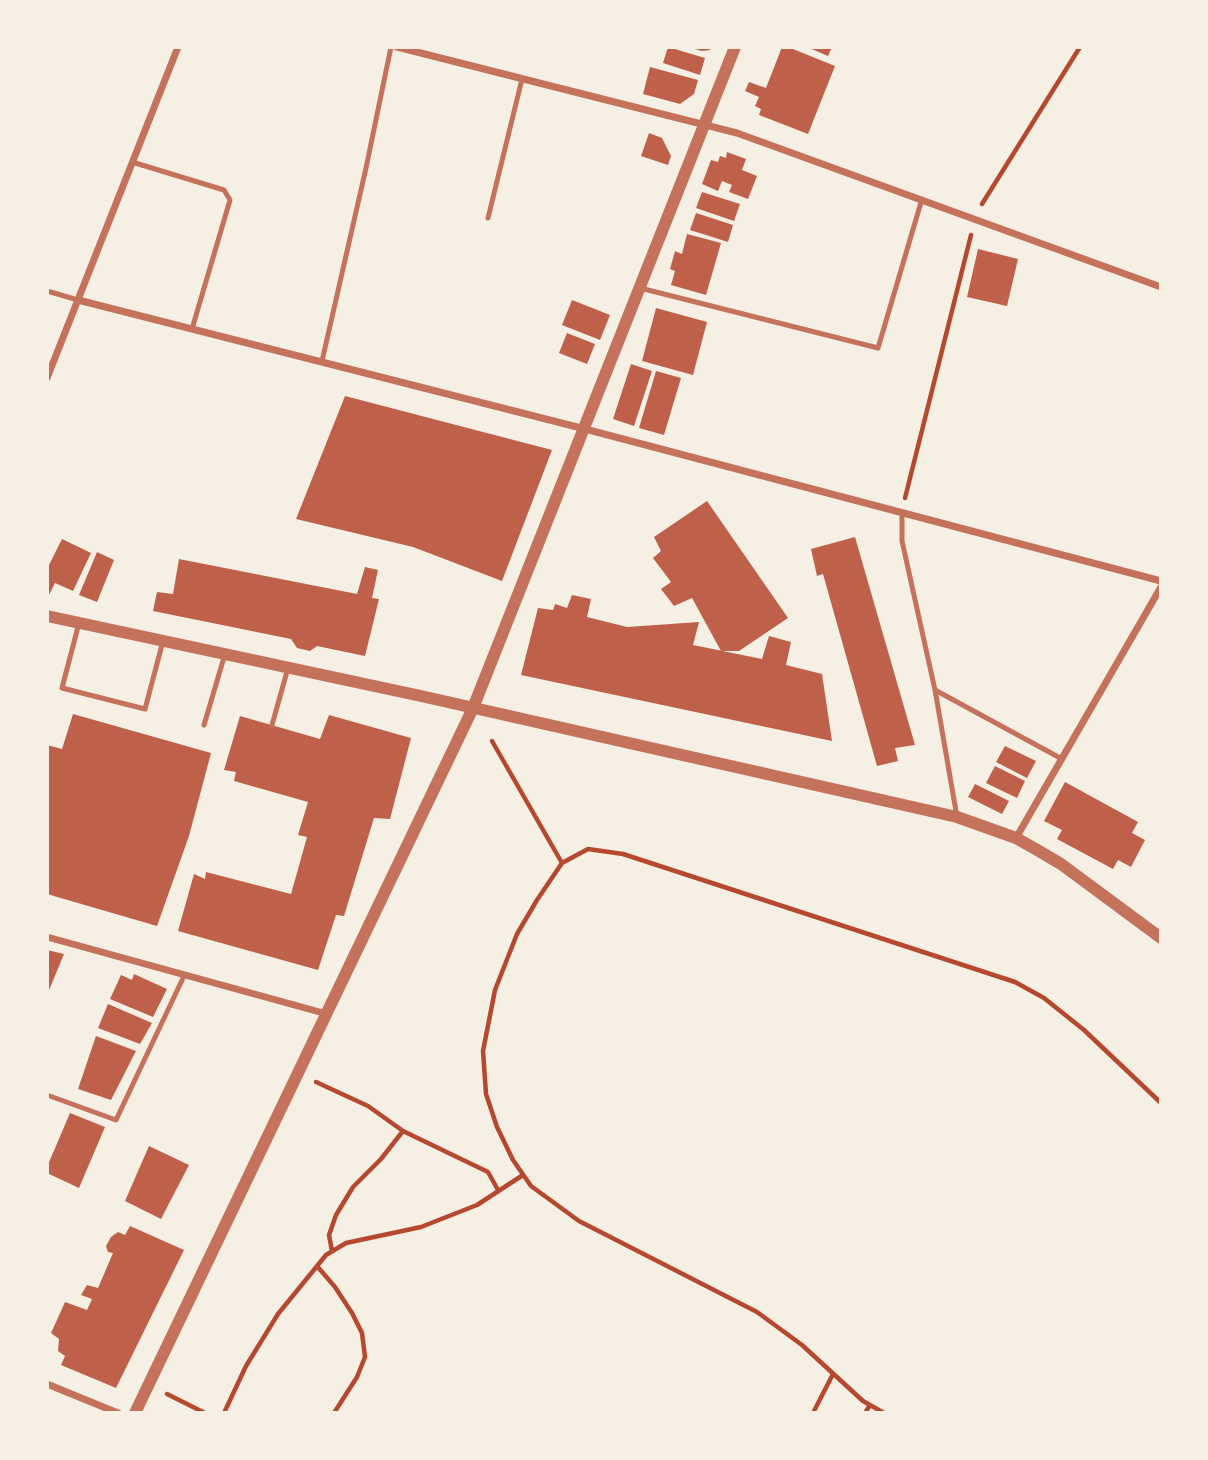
<!DOCTYPE html>
<html>
<head>
<meta charset="utf-8">
<style>
  body { margin:0 }
  #map { position:relative; width:1208px; height:1460px; overflow:hidden; background:#f6efe4; font-family:"Crimson Pro",serif }
  canvas { display:block }
  .frame { position:absolute; inset:0; border:49px solid #f6efe4; pointer-events:none }
</style>
</head>
<body>
<div id="map">
<canvas width="1208" height="1460"></canvas>
<div class="frame"></div>
</div>
<script>
const ctx = document.querySelector('canvas').getContext('2d');
ctx.lineJoin = 'round';
function paint(path, color) { ctx.fillStyle = color; ctx.fill(path, 'evenodd'); }
const poly = rows => new Path2D(rows.map(r => 'M' + r).join(''));
function stroke(path, color, width, dash) { ctx.strokeStyle = color; ctx.lineWidth = width; ctx.lineCap = dash ? 'butt' : 'round'; ctx.setLineDash(dash || []); ctx.stroke(path); }
paint(poly([
  [668,47,705,58,700,75,663,63],
  [711,47,710,50,702,51,691,48],
  [782,47,788,47,835,66,808,134,759,115,761,109,755,106,759,97,745,91,749,82,766,88],
  [807,47,832,47,828,56],
  [650,67,698,80,694,94,680,104,643,94],
  [649,133,662,138,671,156,668,165,641,156],
  [727,152,746,159,742,170,757,176,748,199,729,192,732,185,722,181,718,191,702,184,711,160,718,162,720,156,726,158],
  [702,192,740,204,734,221,696,208],
  [696,213,733,225,728,242,690,230],
  [687,234,721,243,706,295,671,285,675,271,670,269,675,251,682,254],
  [978,249,1018,259,1007,306,967,297],
  [572,300,610,315,600,340,562,325],
  [656,308,707,322,693,375,642,361],
  [567,333,595,344,587,364,559,353],
  [631,364,652,371,634,426,613,419],
  [656,371,681,378,664,435,639,428],
  [345,396,552,450,502,581,413,547,296,519],
  [707,501,788,618,739,651,721,651,692,598,674,606,661,589,671,582,653,558,661,551,654,537],
  [855,537,915,745,895,748,898,761,877,766,823,574,817,576,811,549],
  [62,539,91,553,73,591,55,583,47,599,47,569],
  [97,552,114,560,97,602,79,595],
  [179,559,357,594,365,567,378,570,372,598,379,599,365,656,317,646,310,651,297,648,291,639,153,611,157,592,173,594],
  [572,595,591,599,587,617,627,627,699,622,693,645,762,659,769,636,791,642,786,665,822,674,832,741,521,675,538,608,553,610,555,604,567,608],
  [73,714,211,753,189,836,157,926,47,894,47,745,62,749],
  [329,715,411,738,390,819,374,818,344,916,336,915,318,970,178,931,194,874,205,879,206,872,291,894,307,837,298,835,308,802,234,781,236,772,224,770,240,716,320,739],
  [1005,746,1036,761,1027,778,996,762],
  [995,766,1025,781,1017,798,986,783],
  [1065,782,1138,822,1132,833,1145,840,1131,867,1118,860,1113,869,1057,839,1062,830,1044,821],
  [975,784,1009,801,1002,814,968,797],
  [47,950,64,954,47,995],
  [134,974,167,989,153,1017,110,999,121,975,132,980],
  [108,1004,152,1023,140,1044,98,1028],
  [96,1036,136,1051,111,1100,78,1089],
  [70,1113,105,1127,79,1188,47,1173,47,1167],
  [149,1146,189,1165,161,1219,125,1201],
  [130,1226,184,1250,116,1388,61,1365,65,1356,58,1351,59,1339,51,1333,65,1302,87,1310,92,1299,81,1295,87,1285,98,1288,113,1253,108,1252,106,1246,111,1237,118,1232,125,1235]
]), '#bf614a');
stroke(poly([
  [982,204,1080,47],
  [905,498,971,235],
  [492,741,562,863],
  [316,1082,368,1106,403,1131],
  [332,1251,329,1235,336,1215,353,1187,381,1159,403,1131,488,1172,498,1190],
  [317,1266,335,1287,352,1313,362,1333,365,1357,357,1377,334,1413],
  [167,1394,205,1413],
  [224,1413,246,1366,278,1314,326,1255,346,1243,421,1227,477,1205,523,1175],
  [813,1413,833,1374],
  [865,1413,870,1405],
  [884,1413,863,1401,802,1345,757,1312,579,1221,531,1186,513,1160,497,1127,486,1094,483,1051,495,990,517,934,537,900,562,863,588,849,623,854,1015,982,1044,998,1084,1030,1161,1103]
]), '#b5482f', 4.5);
stroke(poly([
  [132,162,224,190,230,200,192,329],
  [488,218,522,79],
  [640,288,878,348,922,199],
  [47,291,78,300],
  [322,361,366,168,391,47],
  [902,512,902,541,935,690,957,817],
  [79,623,62,688,145,709,163,641],
  [935,690,1062,759],
  [204,725,225,654],
  [272,725,288,668],
  [47,1095,116,1120,184,976]
]), '#c5725c', 5);
stroke(poly([
  [397,47,737,133,1161,287],
  [78,300,585,429,1161,581],
  [47,378,178,47],
  [1016,838,1161,587],
  [47,937,327,1014],
  [47,1384,118,1413]
]), '#c5725c', 7);
stroke(poly([
  [47,616,421,696,957,817,1016,838,1039,851,1061,864,1161,938],
  [135,1413,473,708,735,47]
]), '#c5725c', 12);
</script>
</body>
</html>
